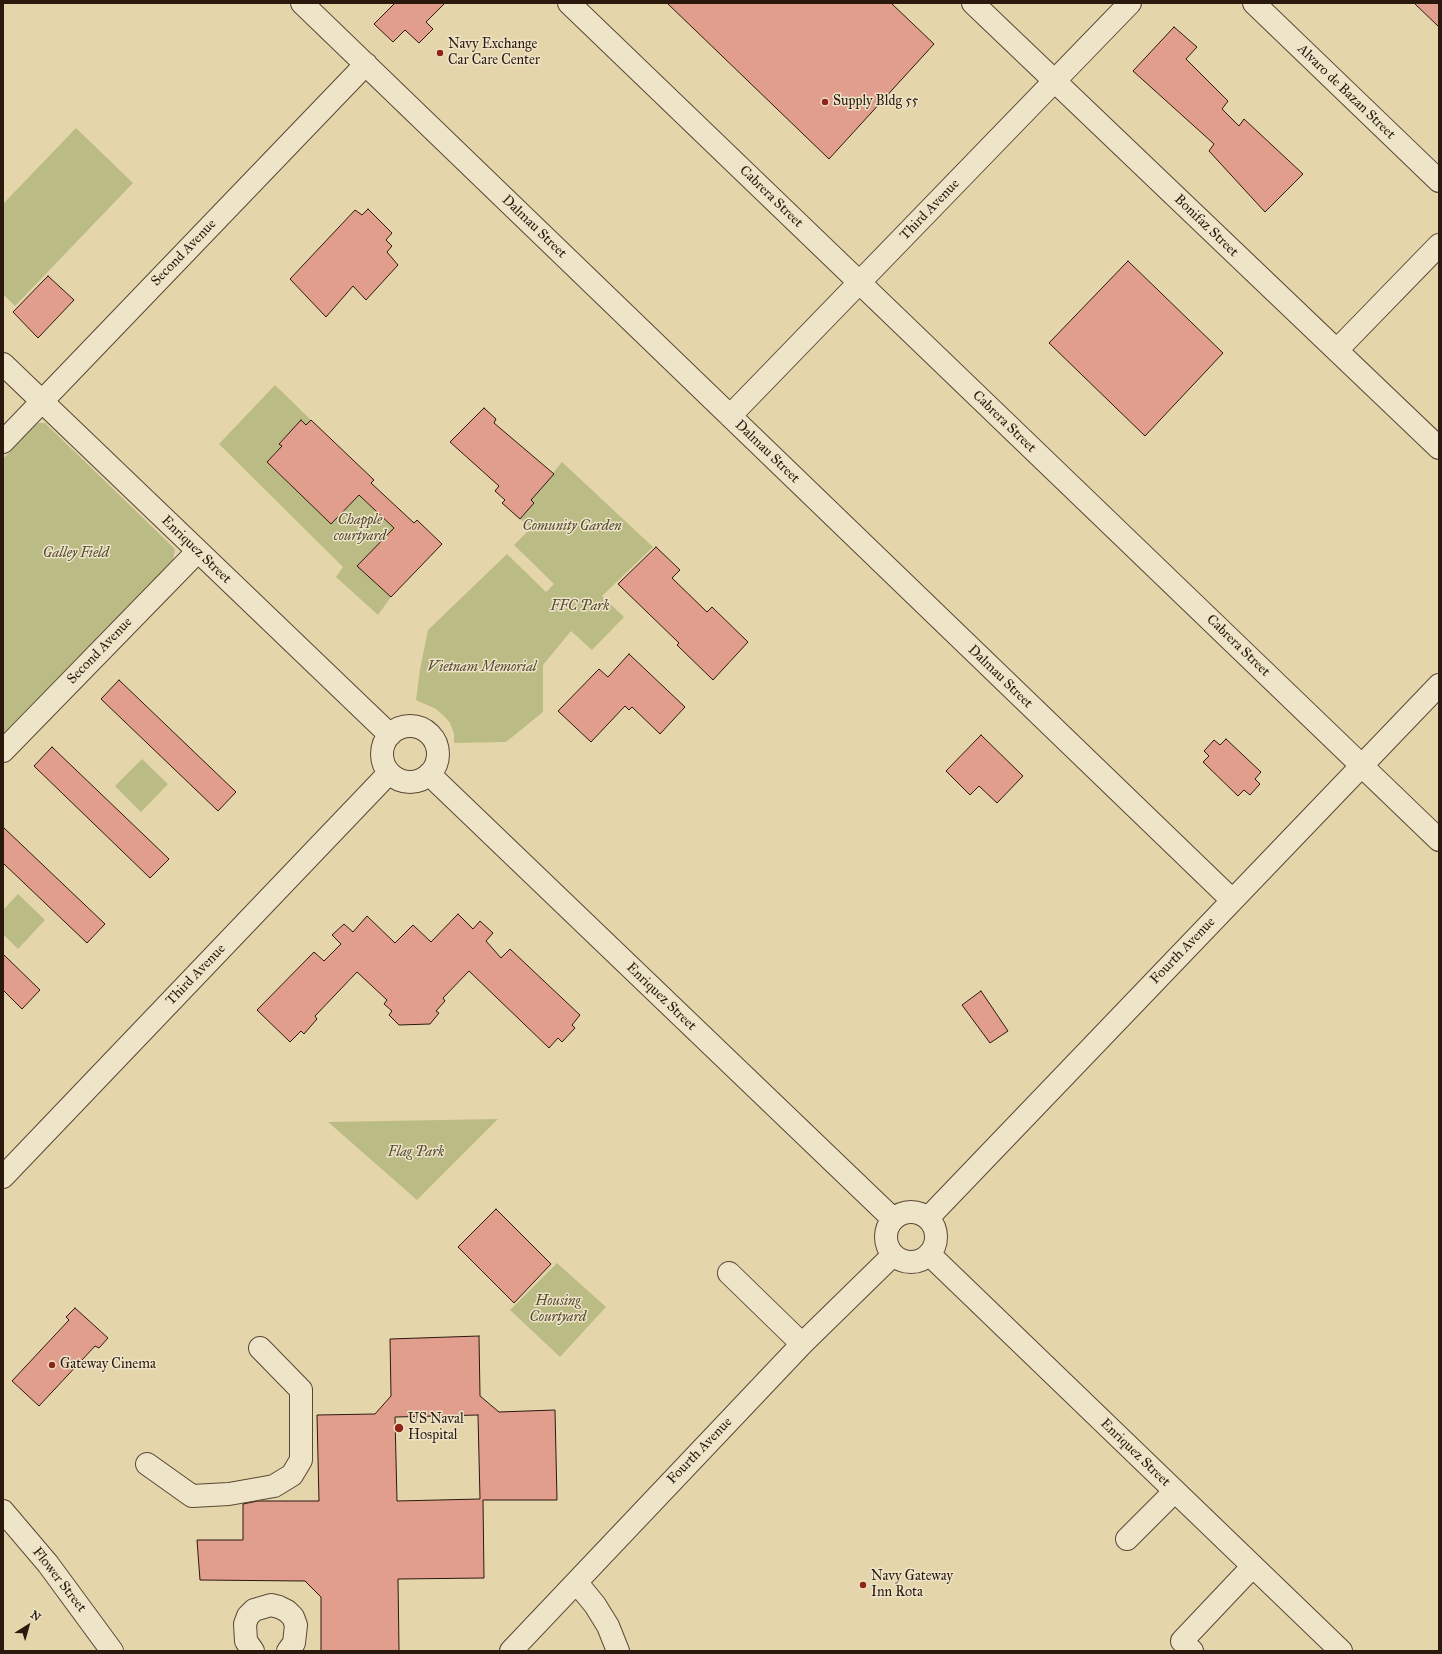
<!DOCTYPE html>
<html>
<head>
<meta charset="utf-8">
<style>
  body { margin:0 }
  #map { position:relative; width:1442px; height:1654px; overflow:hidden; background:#e5d5ab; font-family:"IM FELL Great Primer",serif }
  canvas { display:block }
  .frame { position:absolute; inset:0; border:4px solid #2b190e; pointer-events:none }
  .north { position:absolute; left:8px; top:1606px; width:40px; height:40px; -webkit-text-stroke:3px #eee4c8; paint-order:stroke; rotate:37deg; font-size:11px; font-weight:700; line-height:16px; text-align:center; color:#2b190e }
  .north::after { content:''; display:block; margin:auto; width:14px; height:18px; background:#2b190e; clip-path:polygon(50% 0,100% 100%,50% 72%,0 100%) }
</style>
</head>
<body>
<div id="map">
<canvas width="1442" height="1654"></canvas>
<div class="frame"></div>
<div class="north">N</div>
</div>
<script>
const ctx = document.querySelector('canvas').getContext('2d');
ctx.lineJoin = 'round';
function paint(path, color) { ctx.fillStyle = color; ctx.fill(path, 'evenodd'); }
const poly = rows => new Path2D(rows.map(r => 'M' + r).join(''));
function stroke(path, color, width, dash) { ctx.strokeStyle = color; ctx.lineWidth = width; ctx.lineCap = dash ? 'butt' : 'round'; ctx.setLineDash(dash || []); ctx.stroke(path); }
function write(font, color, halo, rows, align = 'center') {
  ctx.font = font + ' "IM FELL Great Primer",serif'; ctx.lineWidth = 3; ctx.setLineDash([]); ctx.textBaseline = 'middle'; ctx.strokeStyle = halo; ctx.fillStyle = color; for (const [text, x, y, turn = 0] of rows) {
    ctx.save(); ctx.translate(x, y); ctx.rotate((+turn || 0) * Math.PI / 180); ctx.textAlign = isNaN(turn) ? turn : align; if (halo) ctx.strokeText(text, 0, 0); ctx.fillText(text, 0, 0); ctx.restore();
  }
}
paint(poly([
  [76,128,133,183,15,306,3,294,3,204],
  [275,385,311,420,306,425,301,421,279,443,282,446,267,462,331,524,359,495,394,528,358,566,391,597,378,615,336,577,343,567,219,444],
  [38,423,45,423,175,549,173,560,3,736,3,459],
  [562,462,653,547,602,596,624,617,592,650,571,631,543,665,543,712,506,742,454,743,454,734,450,723,444,716,436,709,416,700,420,669,428,630,507,554,546,592,554,584,514,545,531,528,520,519,534,503,525,495,541,488],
  [142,759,168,784,141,812,115,786],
  [18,894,45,920,18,949,3,934,3,910],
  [498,1119,417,1200,328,1122],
  [557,1263,606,1307,560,1357,510,1310]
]), '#bbbc85');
const building = poly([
  [395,3,445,3,426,22,433,29,419,43,405,30,393,42,374,24,395,3],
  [667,3,891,3,934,44,829,159,667,3],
  [1414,3,1439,3,1439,27,1414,3],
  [1174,27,1197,47,1186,59,1228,101,1222,109,1239,126,1244,119,1303,174,1265,212,1209,151,1214,144,1133,71,1174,27],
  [368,209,392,233,386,240,392,246,387,252,398,265,366,300,353,286,326,317,290,279,355,210,362,215,368,209],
  [1128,261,1223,353,1145,436,1049,343,1128,261],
  [48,276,74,300,38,338,13,312,48,276],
  [484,408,496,419,494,423,554,474,531,500,534,503,520,519,502,503,505,500,495,491,499,486,450,442,484,408],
  [301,420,306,425,311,420,374,480,371,483,414,523,417,520,442,544,391,597,357,566,394,528,359,495,331,524,267,462,282,446,279,444,301,420],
  [656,547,680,570,672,578,707,612,712,607,748,642,713,680,677,645,679,643,618,584,656,547],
  [629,654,685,707,660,734,632,707,629,710,625,706,591,742,558,711,599,669,608,677,629,654],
  [119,680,236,792,218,811,101,699,119,680],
  [981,735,1023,776,997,803,979,786,970,795,946,771,981,735],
  [1226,739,1261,772,1255,779,1260,784,1250,795,1244,790,1238,796,1203,762,1209,756,1204,751,1214,740,1220,745,1226,739],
  [52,747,169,859,150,878,34,766,52,747],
  [3,827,105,924,87,943,3,863,3,827],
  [458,914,473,929,480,921,493,933,486,941,501,958,510,949,580,1015,572,1025,575,1028,562,1042,558,1038,549,1048,469,971,443,998,445,1001,436,1011,439,1013,430,1024,399,1025,389,1015,392,1011,384,1004,387,1000,357,972,315,1016,317,1019,304,1034,301,1031,290,1042,257,1010,314,952,324,961,341,944,332,935,344,924,353,932,367,916,395,943,413,925,431,942,458,914],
  [3,954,40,990,22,1009,3,990,3,954],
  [981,991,1008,1031,990,1043,962,1005,981,991],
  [496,1209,551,1264,514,1303,458,1247,496,1209],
  [75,1308,108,1338,99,1348,95,1346,39,1406,12,1381,69,1320,66,1317,75,1308],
  [479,1336,480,1396,499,1412,555,1410,557,1500,483,1500,484,1578,398,1579,399,1651,321,1651,321,1597,305,1581,200,1580,197,1540,243,1540,243,1504,258,1501,319,1501,317,1415,375,1414,391,1396,390,1339,479,1336],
  [478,1415,480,1499,397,1501,395,1417,478,1415]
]);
paint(building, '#e19e8d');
stroke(building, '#2b190e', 1);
const minor = poly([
  [302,3,1232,900],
  [569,3,1439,840],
  [973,3,1439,448],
  [1254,3,1439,181],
  [1337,350,1439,245],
  [3,364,390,735],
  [730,416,1130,3],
  [3,442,366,64],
  '382 754a28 28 0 1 1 56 0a28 28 0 1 1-56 0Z',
  [3,751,198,551],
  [429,774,893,1219],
  [3,1177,389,773],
  '886 1237a25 25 0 1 1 50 0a25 25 0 1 1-50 0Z',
  [928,1218,1439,685],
  [929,1254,1341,1651],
  [729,1273,802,1344],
  [147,1464,192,1496,229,1494,274,1486,292,1475,301,1460,301,1390,260,1348],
  [3,1511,48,1564,112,1651],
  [1127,1539,1175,1491],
  [577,1583,595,1605,608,1626,618,1651],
  [253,1651,246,1641,245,1624,248,1616,254,1610,271,1605,279,1607,287,1611,293,1617,296,1625,294,1643,288,1651],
  [511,1651,802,1344,893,1255],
  [1192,1651,1182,1641,1253,1566]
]);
stroke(minor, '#5a4835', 24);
stroke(minor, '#eee4c8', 22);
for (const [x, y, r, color] of [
  [440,53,4,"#8f2418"],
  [825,102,4,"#8f2418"],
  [52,1365,4,"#8f2418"],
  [399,1428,5,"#8f2418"],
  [863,1585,4,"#8f2418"]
]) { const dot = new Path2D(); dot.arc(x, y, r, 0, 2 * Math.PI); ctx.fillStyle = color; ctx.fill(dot); stroke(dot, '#eee4c8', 1.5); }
write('14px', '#2b190e', '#eee4c8', [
  ["Navy Exchange",448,45],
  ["Car Care Center",448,61],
  ["Supply Bldg 55",833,102],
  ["Gateway Cinema",60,1365],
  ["US Naval",408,1420],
  ["Hospital",408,1436],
  ["Navy Gateway",871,1577],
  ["Inn Rota",871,1593]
], 'left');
write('14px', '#2b190e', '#eee4c8', [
  ["Alvaro de Bazan Street",1346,92,44],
  ["Cabrera Street",771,197,44],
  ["Third Avenue",930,210,-46],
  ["Bonifaz Street",1206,226,44],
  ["Dalmau Street",534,227,44],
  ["Second Avenue",184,253,-46],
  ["Cabrera Street",1004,422,44],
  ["Dalmau Street",767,452,44],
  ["Enriquez Street",196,550,44],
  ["Cabrera Street",1238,646,44],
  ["Second Avenue",100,651,-46],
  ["Dalmau Street",1000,677,44],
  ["Fourth Avenue",1183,951,-46],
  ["Third Avenue",196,975,-46],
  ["Enriquez Street",661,997,44],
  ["Fourth Avenue",700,1451,-46],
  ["Enriquez Street",1135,1453,44],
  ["Flower Street",59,1580,52]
]);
write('italic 14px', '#564a32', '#eee4c8', [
  ["Chapple",360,521],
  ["courtyard",360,537],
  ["Comunity Garden",572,527],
  ["Galley Field",76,554],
  ["FFC Park",580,607],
  ["Vietnam Memorial",482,668],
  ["Flag Park",416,1153],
  ["Housing",558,1302],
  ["Courtyard",558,1318]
]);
</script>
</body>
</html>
